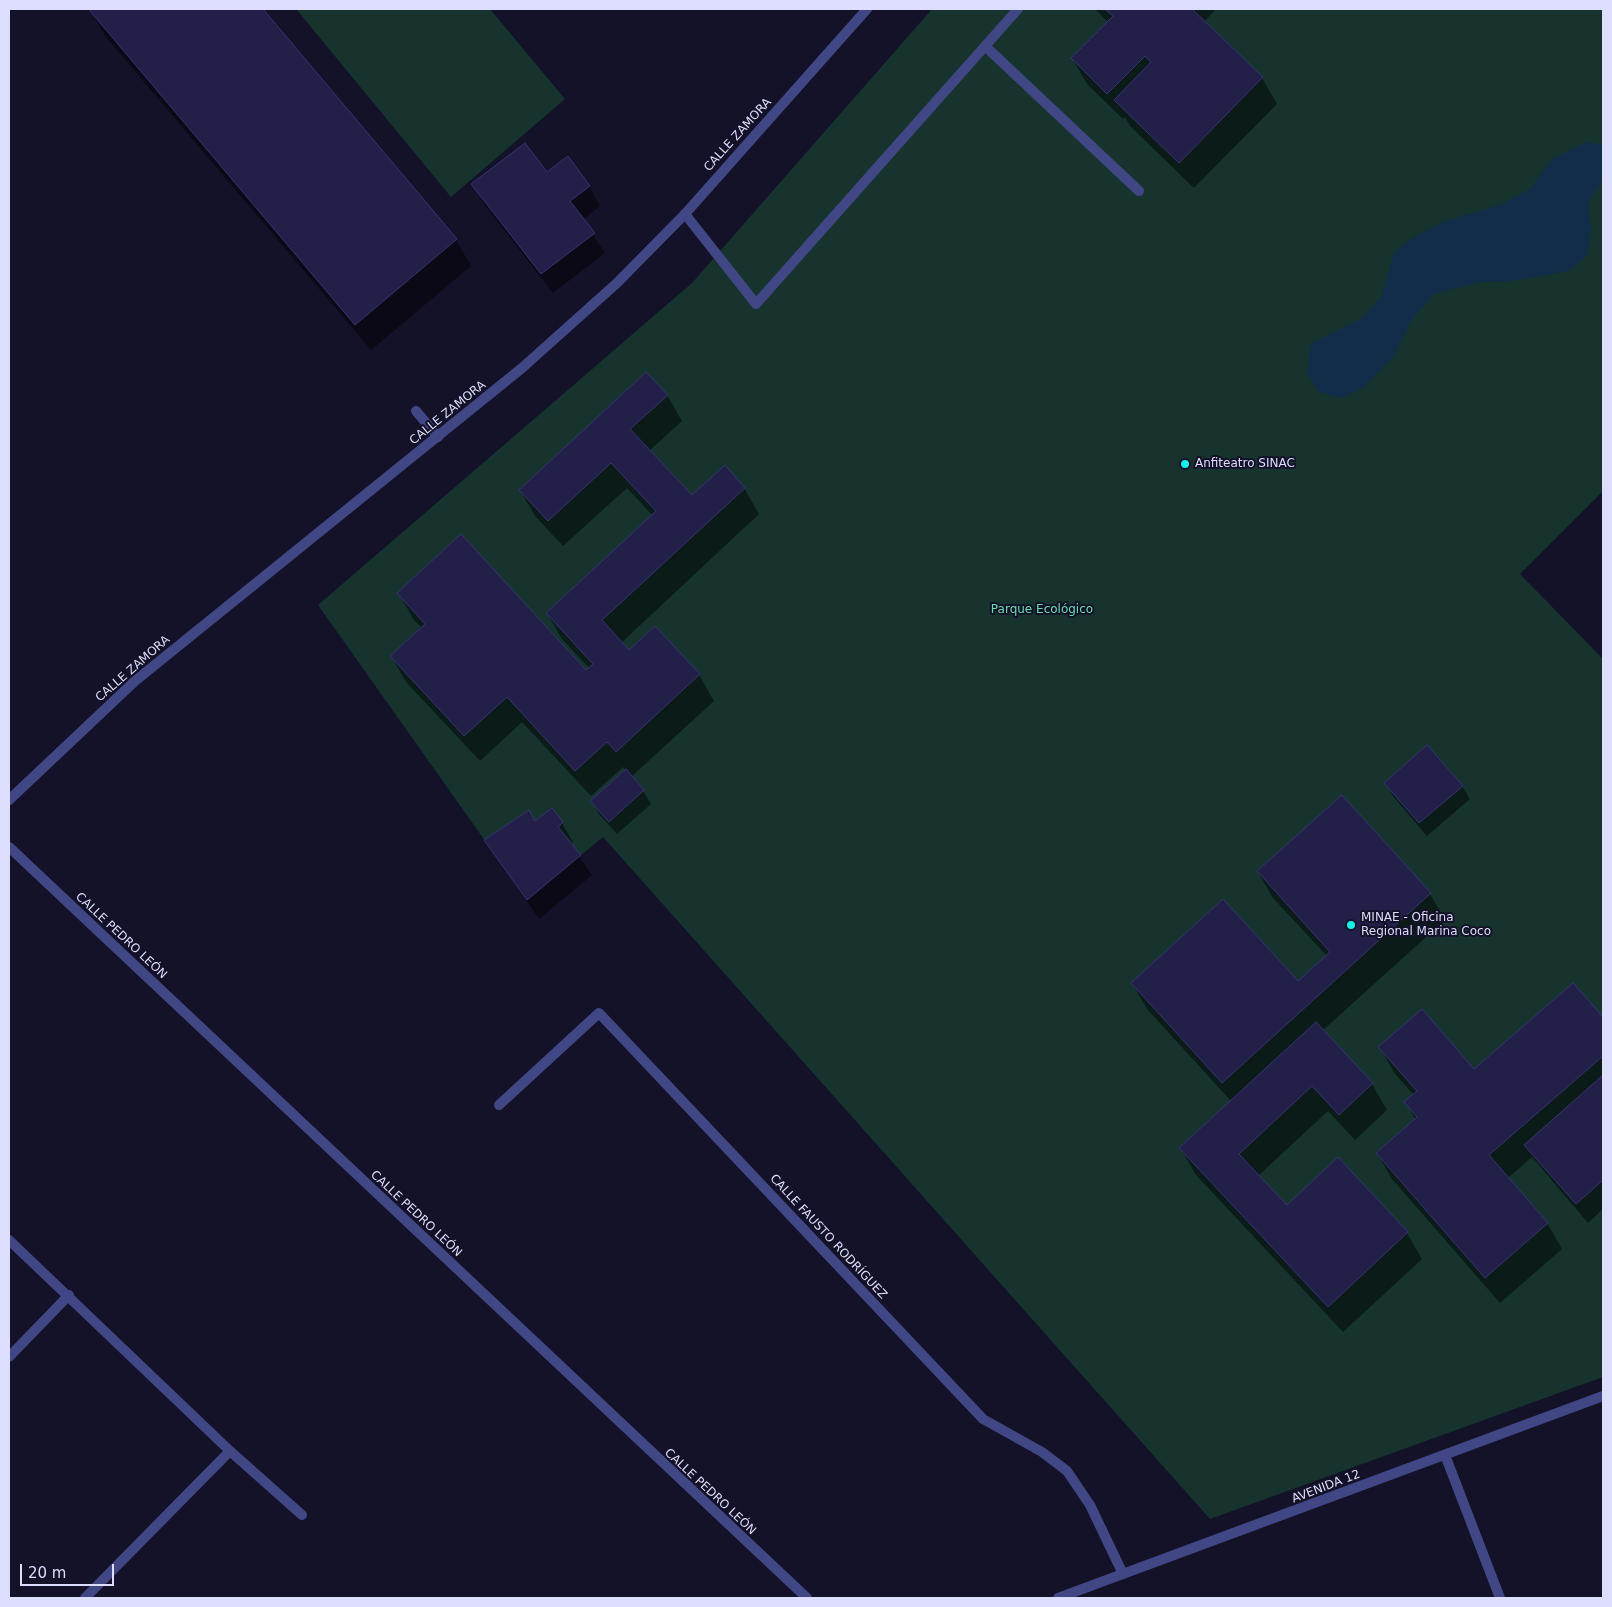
<!DOCTYPE html>
<html>
<head>
<meta charset="utf-8">
<style>
	body { margin:0 }
	#map { position:relative; width:1612px; height:1607px; overflow:hidden; background:#131229; font-family:"DejaVu Sans",sans-serif }
	canvas { display:block }
	.frame { position:absolute; inset:0; border:10px solid #ddddfd; pointer-events:none }
	.scale { position:absolute; left:20px; top:1564px; width:94px; height:22px; box-sizing:border-box; border:2px solid #ddddfd; border-top:0; padding-left:6px; font-size:15px; line-height:18px; white-space:nowrap; color:#ddddfd; -webkit-text-stroke:4px #131229; paint-order:stroke }
</style>
</head>
<body>
<div id="map">
<canvas width="1612" height="1607"></canvas>
<div class="frame"></div>
<div class="scale">20 m</div>
</div>
<script>
const ctx = document.querySelector('canvas').getContext('2d');
ctx.lineJoin = 'round';
function fillPath(path, color) { ctx.fillStyle = color; ctx.fill(path, 'evenodd'); }
const toPath = rows => new Path2D(rows.map(r => 'M' + r).join(''));
function trace(path, color, width, dash) { ctx.strokeStyle = color; ctx.lineWidth = width; ctx.lineCap = dash ? 'butt' : 'round'; ctx.setLineDash(dash || []); ctx.stroke(path); }
function label(font, color, halo, rows, align = 'center') {
  ctx.font = font + ' "DejaVu Sans",sans-serif'; ctx.lineWidth = 4; ctx.setLineDash([]); ctx.textBaseline = 'middle'; ctx.strokeStyle = halo; ctx.fillStyle = color; for (const [text, x, y, turn = 0] of rows) {
    ctx.save(); ctx.translate(x, y); ctx.rotate((+turn || 0) * Math.PI / 180); ctx.textAlign = isNaN(turn) ? turn : align; if (halo) ctx.strokeText(text, 0, 0); ctx.fillText(text, 0, 0); ctx.restore();
  }
}
fillPath(toPath([
	[296,9,490,9,565,99,451,197],
	[932,9,1603,9,1603,491,1520,574,1603,659,1603,1377,1210,1519,603,837,527,900,318,605,692,283]
]), '#16332e');
fillPath(toPath([
	[1587,142,1603,145,1603,179,1588,203,1591,229,1588,254,1569,271,1511,281,1480,282,1434,294,1412,319,1393,357,1364,387,1341,398,1319,392,1307,374,1311,344,1361,319,1382,296,1394,252,1412,238,1443,222,1500,205,1530,189,1551,160]
]), '#112d4a');
fillPath(toPath([
	[94,9,261,9,456,240,471,266,371,350,106,37,91,11],
	[1095,9,1216,9,1204,22,1262,78,1277,104,1194,188,1130,126,1125,117,1123,119,1087,84,1072,58,1108,22],
	[473,185,589,186,600,206,583,220,605,253,553,293,484,204],
	[667,395,682,421,649,451,692,497,744,488,759,514,621,643,629,652,655,628,699,675,714,701,631,777,643,791,651,804,617,834,599,814,592,801,626,771,623,767,591,796,522,722,480,761,406,682,391,656,422,628,414,620,399,594,586,671,589,668,562,639,547,613,653,516,627,488,563,546,535,516,520,490],
	[1427,747,1462,786,1470,799,1427,836,1393,796,1386,783],
	[534,823,562,823,573,842,571,845,592,875,539,919,486,841],
	[1258,872,1430,894,1445,920,1322,1031,1372,1084,1387,1110,1355,1140,1328,1111,1258,1176,1287,1207,1338,1159,1407,1233,1422,1259,1343,1332,1196,1175,1181,1149,1231,1101,1147,1009,1132,983,1298,983,1327,956,1273,898],
	[1573,985,1603,1019,1603,1209,1588,1223,1532,1157,1508,1178,1547,1223,1562,1249,1500,1303,1392,1179,1377,1153,1416,1120,1406,1102,1414,1095,1395,1074,1380,1048,1474,1071]
]), '#0007');
const building = toPath([
	[93,9,263,9,457,239,355,325,90,11,93,9],
	[1105,9,1192,9,1263,77,1179,163,1114,100,1151,62,1145,56,1107,94,1071,58,1113,16,1105,9],
	[525,143,547,172,568,156,590,186,570,201,595,233,541,274,471,184,525,143],
	[646,372,668,395,630,429,692,495,725,465,745,488,602,620,629,650,655,626,700,674,616,752,607,742,575,771,507,697,464,736,390,656,425,624,397,593,461,534,586,670,593,664,546,613,656,511,611,463,548,521,519,490,646,372],
	[1427,745,1463,786,1419,823,1384,783,1427,745],
	[626,769,644,790,609,822,590,801,626,769],
	[1342,795,1431,893,1222,1083,1131,983,1223,899,1298,981,1330,952,1257,871,1342,795],
	[552,808,563,822,558,827,581,855,527,900,484,840,529,810,535,821,552,808],
	[1573,983,1603,1017,1603,1056,1489,1155,1548,1223,1485,1278,1376,1153,1417,1117,1404,1102,1417,1091,1378,1047,1422,1009,1474,1069,1573,983],
	[1316,1022,1373,1083,1339,1115,1312,1086,1239,1154,1287,1205,1338,1157,1408,1232,1328,1307,1179,1148,1316,1022],
	[1603,1075,1603,1180,1576,1204,1524,1145,1603,1075]
]);
fillPath(building, '#222049');
trace(building, '#373373', 1);
trace(toPath([
	[985,46,1139,191],
	[685,214,756,304,1018,9],
	[416,411,438,437],
	[499,1105,599,1013,983,1419,1042,1452,1067,1471,1090,1505,1123,1574]
]), '#414785', 10);
trace(toPath([
	[9,800,135,681,522,368,617,283,685,214,867,9],
	[9,847,807,1598],
	[9,1240,230,1451,302,1515],
	[9,1357,69,1295],
	[1445,1455,1500,1598],
	[85,1598,230,1451],
	[1058,1598,1603,1396]
]), '#414785', 10);
for (const [x, y, r, color] of [
	[1185,464,5,"#15f0e8"],
	[1351,925,5,"#15f0e8"]
]) { const dot = new Path2D(); dot.arc(x, y, r, 0, 2 * Math.PI); ctx.fillStyle = color; ctx.fill(dot); trace(dot, '#131229', 2); }
label('12px', '#ddddfd', '#131229', [
	["CALLE ZAMORA",738,135,-48],
	["CALLE ZAMORA",448,413,-39],
	["CALLE ZAMORA",133,669,-41],
	["CALLE PEDRO LEÓN",121,936,43],
	["CALLE PEDRO LEÓN",416,1214,43],
	["CALLE FAUSTO RODRÍGUEZ",828,1237,47],
	["AVENIDA 12",1326,1487,-21],
	["CALLE PEDRO LEÓN",710,1492,43]
]);
label('12px', '#ddddfd', '#131229', [
	["Anfiteatro SINAC",1195,464],
	["MINAE - Oficina",1361,918],
	["Regional Marina Coco",1361,932]
], 'left');
label('12px', '#6cdaaf', '#131229', [
	["Parque Ecológico",1042,610]
]);
</script>
</body>
</html>
